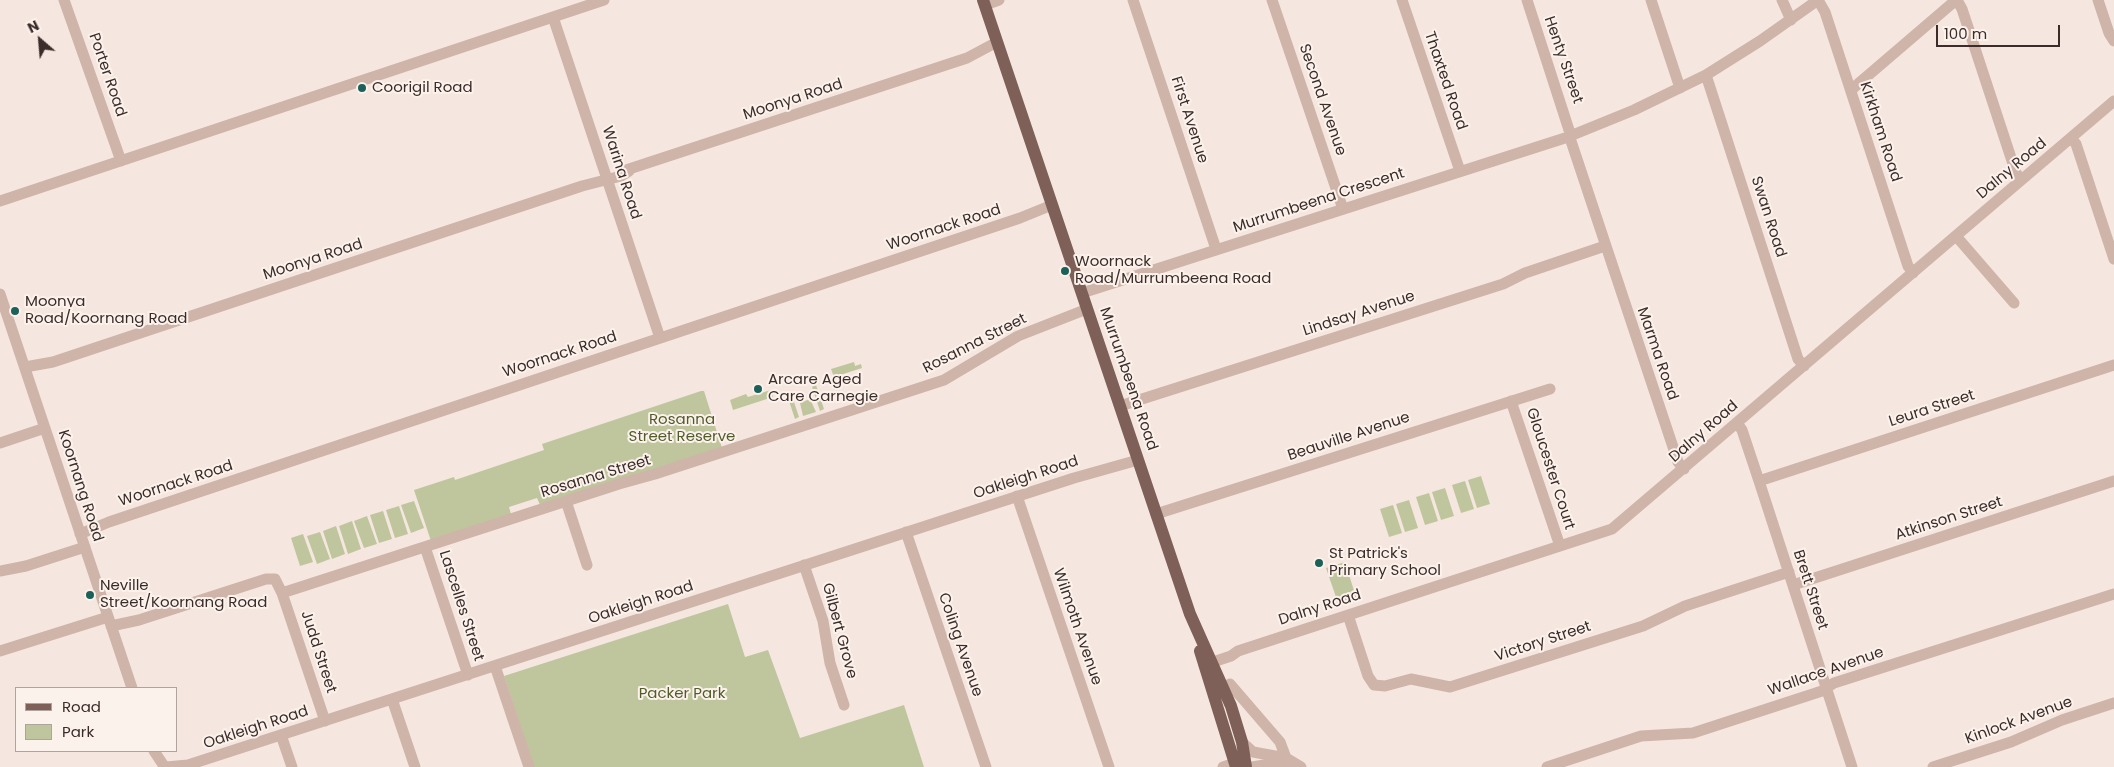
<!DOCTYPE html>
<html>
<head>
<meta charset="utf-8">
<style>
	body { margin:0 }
	#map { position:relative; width:2114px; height:767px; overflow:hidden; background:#f5e7df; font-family:Poppins,sans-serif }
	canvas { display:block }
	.legend { position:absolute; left:15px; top:687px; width:162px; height:65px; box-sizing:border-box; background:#fcf2ec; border:1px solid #afa39e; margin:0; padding:6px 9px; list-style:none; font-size:15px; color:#3b2c2a }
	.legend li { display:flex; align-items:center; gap:10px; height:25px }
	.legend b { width:25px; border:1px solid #afa39e }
	.north { position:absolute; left:15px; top:15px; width:50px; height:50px; -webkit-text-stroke:4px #fcf2ec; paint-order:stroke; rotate:333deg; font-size:14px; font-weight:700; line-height:20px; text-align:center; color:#3b2c2a }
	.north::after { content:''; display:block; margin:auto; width:18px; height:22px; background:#3b2c2a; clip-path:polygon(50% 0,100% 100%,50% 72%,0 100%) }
	.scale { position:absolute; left:1936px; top:25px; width:124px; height:22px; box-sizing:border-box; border:2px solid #3b2c2a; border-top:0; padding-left:6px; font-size:15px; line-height:18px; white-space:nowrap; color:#3b2c2a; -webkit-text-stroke:4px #fcf2ec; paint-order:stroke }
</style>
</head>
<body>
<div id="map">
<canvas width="2114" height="767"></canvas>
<ul class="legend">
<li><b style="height:6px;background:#7e6059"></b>Road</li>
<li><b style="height:14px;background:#bfc69d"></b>Park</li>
</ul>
<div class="north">N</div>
<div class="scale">100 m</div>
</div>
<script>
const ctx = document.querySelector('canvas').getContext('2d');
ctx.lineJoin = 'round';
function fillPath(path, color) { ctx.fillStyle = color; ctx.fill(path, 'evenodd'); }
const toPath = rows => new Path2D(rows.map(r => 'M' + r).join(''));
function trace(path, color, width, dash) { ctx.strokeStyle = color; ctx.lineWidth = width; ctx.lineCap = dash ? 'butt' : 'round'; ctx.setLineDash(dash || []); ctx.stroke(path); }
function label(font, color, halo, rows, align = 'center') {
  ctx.font = font + ' Poppins,sans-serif'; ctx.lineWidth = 4; ctx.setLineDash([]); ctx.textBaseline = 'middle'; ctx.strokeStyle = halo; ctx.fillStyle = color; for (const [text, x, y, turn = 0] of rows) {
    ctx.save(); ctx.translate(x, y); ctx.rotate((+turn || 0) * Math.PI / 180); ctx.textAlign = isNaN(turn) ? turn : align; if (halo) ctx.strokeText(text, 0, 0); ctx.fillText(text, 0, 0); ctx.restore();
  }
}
fillPath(toPath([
	[854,362,855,366,861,364,862,368,834,377,831,369],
	[816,385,824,409,820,411,812,387],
	[771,390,773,397,733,410,730,400,746,394,748,397],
	[701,391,704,391,722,448,540,505,537,498,509,507,511,514,431,541,414,490,454,477,455,480,544,450,542,444],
	[791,393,799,417,795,419,787,395],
	[810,399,816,412,803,416,800,403],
	[1481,476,1490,504,1477,508,1468,480],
	[1465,481,1474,509,1461,513,1452,485],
	[1445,488,1454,516,1441,520,1432,492],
	[1429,493,1438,521,1425,525,1416,497],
	[1409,500,1418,528,1405,532,1396,504],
	[414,501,424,528,411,533,401,505],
	[1393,505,1402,533,1389,537,1380,509],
	[399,506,408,534,395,538,386,510],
	[383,511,392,539,379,543,370,515],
	[367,516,377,544,364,548,354,521],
	[352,521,361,549,348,554,339,526],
	[336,526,345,554,332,559,323,531],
	[320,532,330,559,317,564,307,536],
	[303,534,313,562,300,566,291,538],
	[1345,562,1356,597,1338,603,1326,568],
	[728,604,745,657,768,650,800,738,904,705,924,767,534,767,504,676]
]), '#bfc69d');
trace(toPath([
	[64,0,121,161],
	[1133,0,1216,249],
	[1272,0,1343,209],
	[1402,0,1460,171],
	[1527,0,1569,130],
	[1651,0,1680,88],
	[1782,0,1791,20],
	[1818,0,1825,12,1908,266,1913,273],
	[1957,0,1962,9,2016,173,2021,180],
	[2098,0,2109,33,2114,41],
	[985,5,999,0],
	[553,17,660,338],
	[1706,75,1798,359,1804,366],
	[1851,90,1956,0],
	[1575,134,1634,110,1706,75,1760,41,1818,0],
	[2071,138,2076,144,2114,259],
	[1571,141,1678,462,1684,469],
	[623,171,967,58,997,42],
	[0,201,604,0],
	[1956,236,2014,303],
	[1082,293,1565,138],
	[0,294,132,688],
	[25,367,53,362,582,186,621,176,629,171],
	[1511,401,1560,546],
	[1120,406,1503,284,1525,273,1605,246],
	[1737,423,1742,430,1759,481,1852,767],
	[0,443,45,428],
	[1759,481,2114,365],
	[1017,496,1109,767],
	[566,501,587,565],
	[1156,514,1550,389],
	[906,532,986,767],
	[80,534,109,522,1020,218,1052,205],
	[425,547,468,675],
	[804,565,823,621,830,663,844,705],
	[0,571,26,566,85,547],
	[1793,585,2114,481],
	[282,593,325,721],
	[1348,615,1368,676,1374,685,1385,686,1411,679,1450,687,1643,626,1685,606,1789,572],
	[111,626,139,620,266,579,275,579,282,593,619,484,655,474,944,380,1018,336,1087,309],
	[0,651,108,617],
	[1204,665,1231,656,1238,651,1612,529,2114,101],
	[495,666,529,767],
	[1230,684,1280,742,1286,758],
	[392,699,415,767],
	[281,735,292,767],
	[1242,742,1253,752,1286,758,1301,767],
	[154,751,164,766],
	[166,767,188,765,1074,478,1138,460],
	[1223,767,1235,763],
	[1252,767,1270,764,1288,767],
	[1547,767,1641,736,1693,733,1822,691,1834,683,2114,594],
	[1933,767,2011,742,2062,720,2114,703]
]), '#cfb4a9', 11);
trace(toPath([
	[983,0,1190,614,1231,706,1242,742,1246,767],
	[1200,651,1236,767]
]), '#7e6059', 12);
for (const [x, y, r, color] of [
	[362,88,5,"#1b615a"],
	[1065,271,5,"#1b615a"],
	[15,311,5,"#1b615a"],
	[758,389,5,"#1b615a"],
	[1319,563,5,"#1b615a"],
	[90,595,5,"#1b615a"]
]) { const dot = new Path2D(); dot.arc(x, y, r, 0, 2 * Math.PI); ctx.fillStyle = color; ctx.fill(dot); trace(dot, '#fcf2ec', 2); }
label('15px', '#3b2c2a', '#fcf2ec', [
	["Henty Street",1563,60,71],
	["Porter Road",107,75,71],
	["Thaxted Road",1445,81,71],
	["Moonya Road",793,100,-18],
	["Second Avenue",1322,100,71],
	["First Avenue",1189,120,72],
	["Kirkham Road",1880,132,72],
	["Dalny Road",2012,169,-40],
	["Warina Road",621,173,72],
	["Murrumbeena Crescent",1319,201,-18],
	["Swan Road",1768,217,72],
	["Woornack Road",944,228,-18],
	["Moonya Road",313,260,-18],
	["Lindsay Avenue",1359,314,-18],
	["Rosanna Street",975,344,-27],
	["Marma Road",1657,354,71],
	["Woornack Road",560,355,-18],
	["Murrumbeena Road",1128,379,71],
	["Leura Street",1932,409,-18],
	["Dalny Road",1704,432,-41],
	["Beauville Avenue",1349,437,-18],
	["Gloucester Court",1550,469,72],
	["Rosanna Street",596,477,-17],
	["Oakleigh Road",1026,478,-18],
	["Woornack Road",176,484,-18],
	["Koornang Road",80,486,72],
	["Atkinson Street",1949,519,-18],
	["Brett Street",1810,590,72],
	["Oakleigh Road",641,603,-18],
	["Lascelles Street",461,606,72],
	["Dalny Road",1320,608,-18],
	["Wilmoth Avenue",1077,627,71],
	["Gilbert Grove",839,631,75],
	["Victory Street",1543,642,-18],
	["Coling Avenue",960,645,71],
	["Judd Street",318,652,72],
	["Wallace Avenue",1826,672,-19],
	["Kinlock Avenue",2019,721,-20],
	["Oakleigh Road",256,728,-18]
]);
label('15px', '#3b2c2a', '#fcf2ec', [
	["Coorigil Road",372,88],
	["Woornack",1075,262],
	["Road/Murrumbeena Road",1075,279],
	["Moonya",25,302],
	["Road/Koornang Road",25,319],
	["Arcare Aged",768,380],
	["Care Carnegie",768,397],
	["St Patrick's",1329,554],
	["Primary School",1329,571],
	["Neville",100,586],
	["Street/Koornang Road",100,603]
], 'left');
label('15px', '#525c2b', '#fcf2ec', [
	["Rosanna",682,420],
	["Street Reserve",682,437],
	["Packer Park",682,694]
]);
</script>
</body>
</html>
